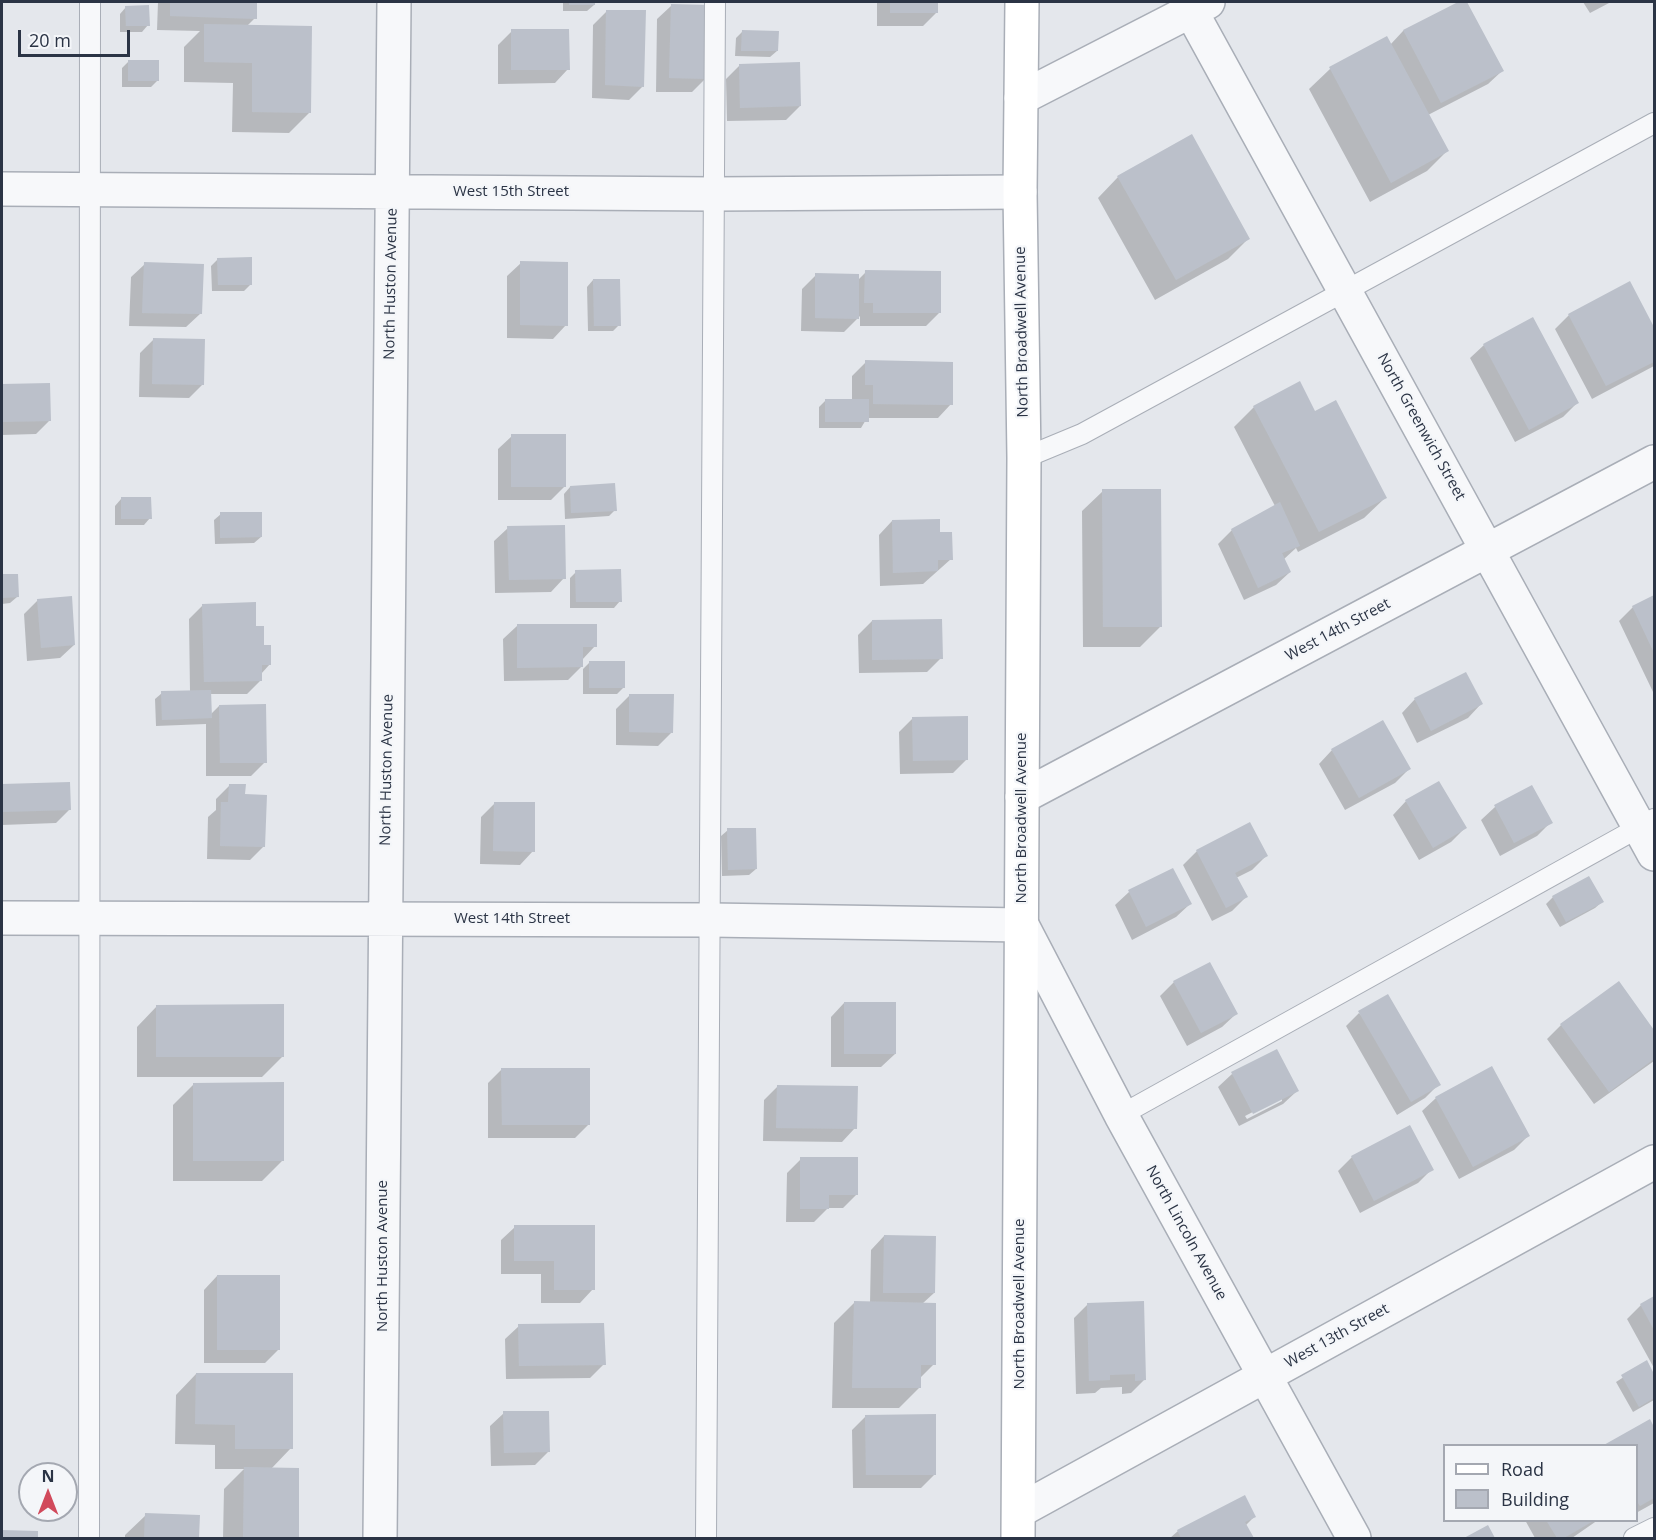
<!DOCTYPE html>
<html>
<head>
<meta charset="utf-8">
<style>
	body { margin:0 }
	#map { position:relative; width:1656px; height:1540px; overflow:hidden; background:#e4e7ec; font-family:"Open Sans",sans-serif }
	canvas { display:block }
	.frame { position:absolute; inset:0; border:3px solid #2b3445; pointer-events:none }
	.legend { position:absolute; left:1443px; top:1444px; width:195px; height:78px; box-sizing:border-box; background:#f4f6f9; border:2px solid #a4a8b1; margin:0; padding:8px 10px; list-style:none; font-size:18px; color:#2b3445 }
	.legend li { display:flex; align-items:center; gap:12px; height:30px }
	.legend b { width:30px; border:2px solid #a4a8b1 }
	.north { position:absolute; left:18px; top:1462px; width:60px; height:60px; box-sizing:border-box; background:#f4f6f9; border:2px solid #a4a8b1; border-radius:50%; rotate:0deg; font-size:16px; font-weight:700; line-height:24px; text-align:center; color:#2b3445 }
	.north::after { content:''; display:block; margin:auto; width:21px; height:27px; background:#d1495b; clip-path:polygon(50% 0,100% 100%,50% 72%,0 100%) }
	.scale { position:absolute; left:18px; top:30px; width:112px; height:27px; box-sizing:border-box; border:3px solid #2b3445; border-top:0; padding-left:8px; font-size:18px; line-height:21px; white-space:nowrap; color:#2b3445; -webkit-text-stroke:4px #f4f6f9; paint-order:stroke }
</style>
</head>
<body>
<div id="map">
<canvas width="1656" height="1540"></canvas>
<div class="frame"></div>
<ul class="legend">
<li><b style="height:8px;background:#fff"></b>Road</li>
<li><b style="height:16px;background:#bbc0ca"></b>Building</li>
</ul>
<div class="north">N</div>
<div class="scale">20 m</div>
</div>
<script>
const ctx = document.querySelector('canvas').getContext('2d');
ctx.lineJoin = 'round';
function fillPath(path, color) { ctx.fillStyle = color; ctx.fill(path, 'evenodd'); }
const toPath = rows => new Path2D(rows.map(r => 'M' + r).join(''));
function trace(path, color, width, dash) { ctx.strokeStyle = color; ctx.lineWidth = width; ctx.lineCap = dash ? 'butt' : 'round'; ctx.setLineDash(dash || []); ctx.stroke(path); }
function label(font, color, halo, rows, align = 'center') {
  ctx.font = font + ' "Open Sans",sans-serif'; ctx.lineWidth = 4.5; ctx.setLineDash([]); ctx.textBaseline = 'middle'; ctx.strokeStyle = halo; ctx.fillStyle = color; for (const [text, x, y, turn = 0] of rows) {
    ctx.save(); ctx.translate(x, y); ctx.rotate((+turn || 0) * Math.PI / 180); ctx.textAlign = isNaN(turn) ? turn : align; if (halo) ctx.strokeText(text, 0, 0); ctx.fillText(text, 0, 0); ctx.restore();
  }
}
fillPath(toPath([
	[158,2,256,2,255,18,247,26,310,112,289,133,232,132,233,83,184,82,184,47,200,31,157,30],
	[563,2,594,2,594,5,587,11,563,11],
	[877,2,936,2,936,13,923,26,877,26],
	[1461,2,1465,2,1502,71,1488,84,1428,115,1447,151,1427,171,1370,202,1309,89,1330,69,1386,38,1390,45,1403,31],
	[1583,2,1611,2,1590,13],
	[671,6,706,78,692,92,656,92,657,19],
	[126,7,148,25,142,32,120,32,120,14],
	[607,11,643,86,629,100,592,98,593,25],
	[512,31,568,69,555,83,498,84,498,45],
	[742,32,777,51,770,57,735,56,736,38],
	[129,61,158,80,151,87,122,87,122,68],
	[740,65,800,106,786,120,727,121,726,79],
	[1118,177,1249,238,1228,259,1155,300,1098,198],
	[218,259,251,284,244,291,212,291,211,266],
	[521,263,566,325,553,339,507,338,507,276],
	[145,264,200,314,186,327,129,326,131,277],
	[866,272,939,313,926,326,860,326,860,316,844,332,801,331,802,289,816,275,858,280],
	[593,280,619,325,613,331,588,331,587,287],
	[1630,283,1654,330,1654,366,1592,399,1555,329,1569,315],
	[154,339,203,384,189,398,139,397,140,353],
	[1484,345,1577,403,1563,417,1515,442,1470,358],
	[866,362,951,404,938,418,867,418,861,428,819,428,819,407,826,400,852,400,852,376],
	[49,384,49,421,36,434,2,435,2,385],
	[1254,407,1315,413,1385,498,1364,518,1298,552,1296,548,1283,560,1290,572,1276,585,1244,600,1218,544,1232,530,1275,506,1234,427],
	[512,436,565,486,551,500,498,500,498,449],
	[570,487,615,510,609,516,565,519,564,494],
	[1103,491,1160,627,1140,647,1083,647,1082,511],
	[121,499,150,518,144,525,115,525,115,506],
	[221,514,261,537,254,543,215,544,214,520],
	[892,521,938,534,951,559,923,584,880,586,879,535],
	[508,528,564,578,551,592,495,593,494,541],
	[576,572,620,601,614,608,570,608,570,578],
	[2,576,17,576,17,597,10,603,2,604],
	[1654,597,1654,694,1619,621,1633,607],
	[38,600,74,645,60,658,27,661,24,614],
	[203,605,255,627,270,664,261,674,261,680,247,694,210,694,210,715,219,706,265,762,251,776,206,776,206,724,156,726,155,699,162,693,190,692,189,619],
	[872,621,941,658,927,672,859,673,858,635],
	[517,626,595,646,582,660,582,666,568,680,504,681,503,639],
	[589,663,624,687,617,694,583,694,583,669],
	[630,695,672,732,658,746,616,745,616,709],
	[1415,699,1481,704,1468,718,1417,743,1402,713],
	[913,718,967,759,953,773,900,774,899,732],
	[1332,750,1409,769,1395,783,1345,810,1319,764],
	[69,784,69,810,56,823,2,825,2,786],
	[230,785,244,796,264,846,250,860,207,859,208,817,216,810,216,799],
	[1532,787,1551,822,1537,836,1500,856,1481,820,1495,807],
	[1406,801,1465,828,1451,842,1419,860,1393,815],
	[495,803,533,851,520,865,480,864,481,817],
	[728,830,756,869,749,875,722,876,721,836],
	[1197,851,1266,856,1252,870,1236,878,1246,897,1232,911,1212,921,1183,865],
	[1173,870,1190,904,1176,917,1132,940,1115,905,1129,892],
	[1553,897,1602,902,1595,908,1560,927,1546,904],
	[1174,982,1236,1014,1222,1027,1187,1046,1160,996],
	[1619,983,1654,1032,1654,1061,1594,1104,1547,1039,1561,1025],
	[844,1003,895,1054,881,1067,831,1067,831,1017],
	[157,1006,283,1056,262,1077,137,1077,137,1027],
	[1359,1013,1439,1084,1425,1098,1397,1115,1346,1026],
	[502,1069,589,1124,575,1138,488,1138,488,1083],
	[1232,1074,1297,1091,1283,1104,1239,1126,1218,1087],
	[1282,1097,1282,1101,1247,1119,1245,1116],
	[194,1084,283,1160,262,1181,173,1181,173,1105],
	[778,1086,855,1128,842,1142,763,1141,764,1100],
	[1436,1098,1528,1136,1514,1150,1459,1179,1422,1111],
	[1409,1127,1432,1169,1418,1183,1360,1213,1338,1171,1352,1157],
	[801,1159,857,1194,843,1208,828,1208,814,1222,786,1222,787,1173],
	[515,1227,593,1289,580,1303,541,1303,541,1274,501,1274,501,1240],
	[884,1236,934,1293,922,1304,934,1364,919,1379,919,1388,899,1408,832,1408,834,1323,854,1303,870,1303,871,1250],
	[217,1276,278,1350,265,1363,204,1363,204,1290],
	[1654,1297,1654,1368,1627,1319,1641,1305],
	[1088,1304,1144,1380,1131,1393,1122,1394,1122,1387,1101,1388,1095,1393,1076,1394,1074,1318],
	[519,1326,604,1364,590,1378,506,1379,505,1339],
	[1647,1362,1654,1377,1654,1400,1633,1412,1616,1382],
	[196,1374,291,1448,271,1469,298,1469,297,1538,223,1538,224,1489,244,1469,215,1469,215,1445,175,1444,176,1395],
	[504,1413,548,1452,535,1465,491,1466,490,1426],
	[866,1416,935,1474,921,1488,853,1488,852,1430],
	[1650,1421,1654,1430,1654,1503,1636,1513,1636,1446],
	[146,1515,199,1516,198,1538,125,1538,125,1535],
	[1254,1517,1245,1526,1252,1538,1170,1538,1178,1531],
	[1525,1520,1598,1520,1572,1538,1535,1538],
	[2,1532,37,1532,37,1538,2,1538]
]), '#0003');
fillPath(toPath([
	[170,2,257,2,257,19,170,16],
	[569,2,595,2,595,5,569,5],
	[890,2,938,2,938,13,890,13],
	[1458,2,1467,2,1504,71,1441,103,1403,30],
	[671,4,709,5,707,79,669,78],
	[149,5,150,26,126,26,125,6],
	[606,10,646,10,644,87,605,85],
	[204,24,312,26,311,113,252,112,252,63,204,62],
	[511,29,569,29,570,70,511,70],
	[742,30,779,31,778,51,741,51],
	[1387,36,1449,151,1391,183,1329,67],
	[128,60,159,60,159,81,128,81],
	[800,62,801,106,740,108,739,64],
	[1192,134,1250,239,1176,280,1117,176],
	[252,257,252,285,218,285,217,258],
	[520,261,568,262,568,326,520,325],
	[144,262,204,264,202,314,142,313],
	[865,270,941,271,941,313,873,313,873,303,864,303],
	[815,273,859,274,859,319,815,318],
	[593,279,620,279,621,326,594,326],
	[1630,281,1654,327,1654,362,1606,386,1568,314],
	[1533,317,1579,403,1529,430,1483,344],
	[153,338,205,339,204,385,152,384],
	[865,360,953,362,953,405,873,404,873,385,865,385],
	[1300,381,1315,411,1336,400,1387,498,1319,532,1253,406],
	[50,383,51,421,2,422,2,384],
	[825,399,869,399,869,422,825,422],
	[511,434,566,434,566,487,511,487],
	[615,483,617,511,571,513,570,486],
	[1102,489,1161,489,1162,627,1103,627],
	[121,497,151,497,152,519,121,519],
	[1280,502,1300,546,1282,553,1291,572,1258,588,1231,529],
	[220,512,262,512,262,537,220,538],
	[940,519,940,532,952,532,953,560,938,560,938,571,893,573,892,520],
	[565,525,566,579,509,580,507,526],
	[621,569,622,602,576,602,575,570],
	[2,574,18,574,19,597,2,598],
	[1654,595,1654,653,1632,606],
	[72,596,75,645,41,648,37,599],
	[256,602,256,626,264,626,264,645,271,645,271,665,262,665,262,681,204,682,202,604],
	[942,619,943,659,872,660,872,620],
	[517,624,597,624,597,647,583,647,583,667,517,668],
	[589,661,625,661,625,688,589,688],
	[1466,672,1483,704,1431,731,1414,698],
	[211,690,212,718,162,720,161,691],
	[629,694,674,694,673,733,629,732],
	[266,704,267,763,220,763,219,705],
	[968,716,968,760,913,761,912,717],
	[1383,720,1411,769,1359,798,1331,749],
	[1439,781,1467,828,1433,848,1405,800],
	[70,782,71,810,2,812,2,784],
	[229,784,246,784,245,794,267,795,265,847,220,846,221,802,228,802],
	[1532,785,1553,823,1514,843,1494,805],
	[494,802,535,802,535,852,493,851],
	[1250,822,1268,856,1235,873,1248,897,1226,908,1196,850],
	[727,828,756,828,757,869,728,870],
	[1173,868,1192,904,1146,927,1128,890],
	[1589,876,1604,902,1566,922,1552,896],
	[1210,962,1238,1014,1201,1033,1173,981],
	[1619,981,1654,1030,1654,1059,1609,1092,1560,1024],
	[1388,994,1441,1085,1411,1102,1358,1011],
	[844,1002,896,1002,896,1054,844,1054],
	[284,1004,284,1057,156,1057,156,1005],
	[1277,1049,1299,1091,1253,1114,1231,1072],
	[1492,1066,1530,1136,1473,1167,1435,1097],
	[501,1068,590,1068,590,1125,502,1125],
	[284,1082,284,1161,193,1161,193,1083],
	[777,1085,858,1086,857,1129,776,1128],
	[1410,1125,1434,1170,1374,1201,1351,1156],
	[800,1157,858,1157,858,1195,829,1195,829,1209,800,1209],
	[514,1225,595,1225,595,1290,554,1290,554,1261,514,1261],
	[884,1235,936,1236,935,1293,883,1293],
	[217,1275,280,1275,280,1350,217,1350],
	[1654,1296,1654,1330,1640,1304],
	[854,1301,936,1303,936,1365,921,1365,921,1388,852,1388],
	[1144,1301,1146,1380,1135,1381,1135,1374,1110,1375,1110,1380,1089,1381,1087,1303],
	[604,1323,606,1365,519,1366,518,1324],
	[1647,1360,1654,1374,1654,1398,1639,1407,1621,1375],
	[196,1373,293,1373,293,1449,235,1449,235,1425,195,1424],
	[503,1411,549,1411,550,1452,504,1453],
	[936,1414,936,1475,866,1475,865,1415],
	[1650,1419,1654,1427,1654,1498,1640,1506,1636,1500,1636,1446,1602,1446],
	[244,1467,299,1468,299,1538,243,1538],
	[1245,1495,1256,1517,1245,1522,1254,1538,1181,1538,1177,1530],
	[145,1513,200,1515,199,1538,144,1538],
	[1546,1520,1595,1520,1564,1538,1557,1538],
	[1488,1525,1495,1538,1464,1538],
	[2,1530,38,1531,38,1538,2,1538]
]), '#bbc0ca');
const lane = toPath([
	[1024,458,1082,434,1654,123],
	[1121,1115,1654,819],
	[89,1538,90,2],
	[706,1538,715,2],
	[1634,1538,1654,1528]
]);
const street = toPath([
	[1186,2,1654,854],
	[1021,98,1208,2],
	[2,189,714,194,1020,192],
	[1022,797,1654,462],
	[2,918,711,920,1022,925,1121,1115,1354,1538],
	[1019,1511,1654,1162],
	[380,1538,394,2]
]);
const secondary = toPath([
	[1018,1538,1024,458,1020,192,1022,2]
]);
trace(lane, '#a9aeb7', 22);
trace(street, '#a9aeb7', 36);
trace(secondary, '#a9aeb7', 36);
trace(lane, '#f7f8fa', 20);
trace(street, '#f7f8fa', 33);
trace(secondary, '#fff', 33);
label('15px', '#2b3445', '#f4f6f9', [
	["West 15th Street",511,192],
	["North Huston Avenue",391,284,-89],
	["North Broadwell Avenue",1022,332,-91],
	["North Greenwich Street",1421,427,61],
	["West 14th Street",1338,630,-28],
	["North Huston Avenue",387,770,-89],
	["North Broadwell Avenue",1022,818,-90],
	["West 14th Street",512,919],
	["North Lincoln Avenue",1186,1233,61],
	["North Huston Avenue",383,1256,-90],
	["North Broadwell Avenue",1020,1304,-90],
	["West 13th Street",1337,1336,-29]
]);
</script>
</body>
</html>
